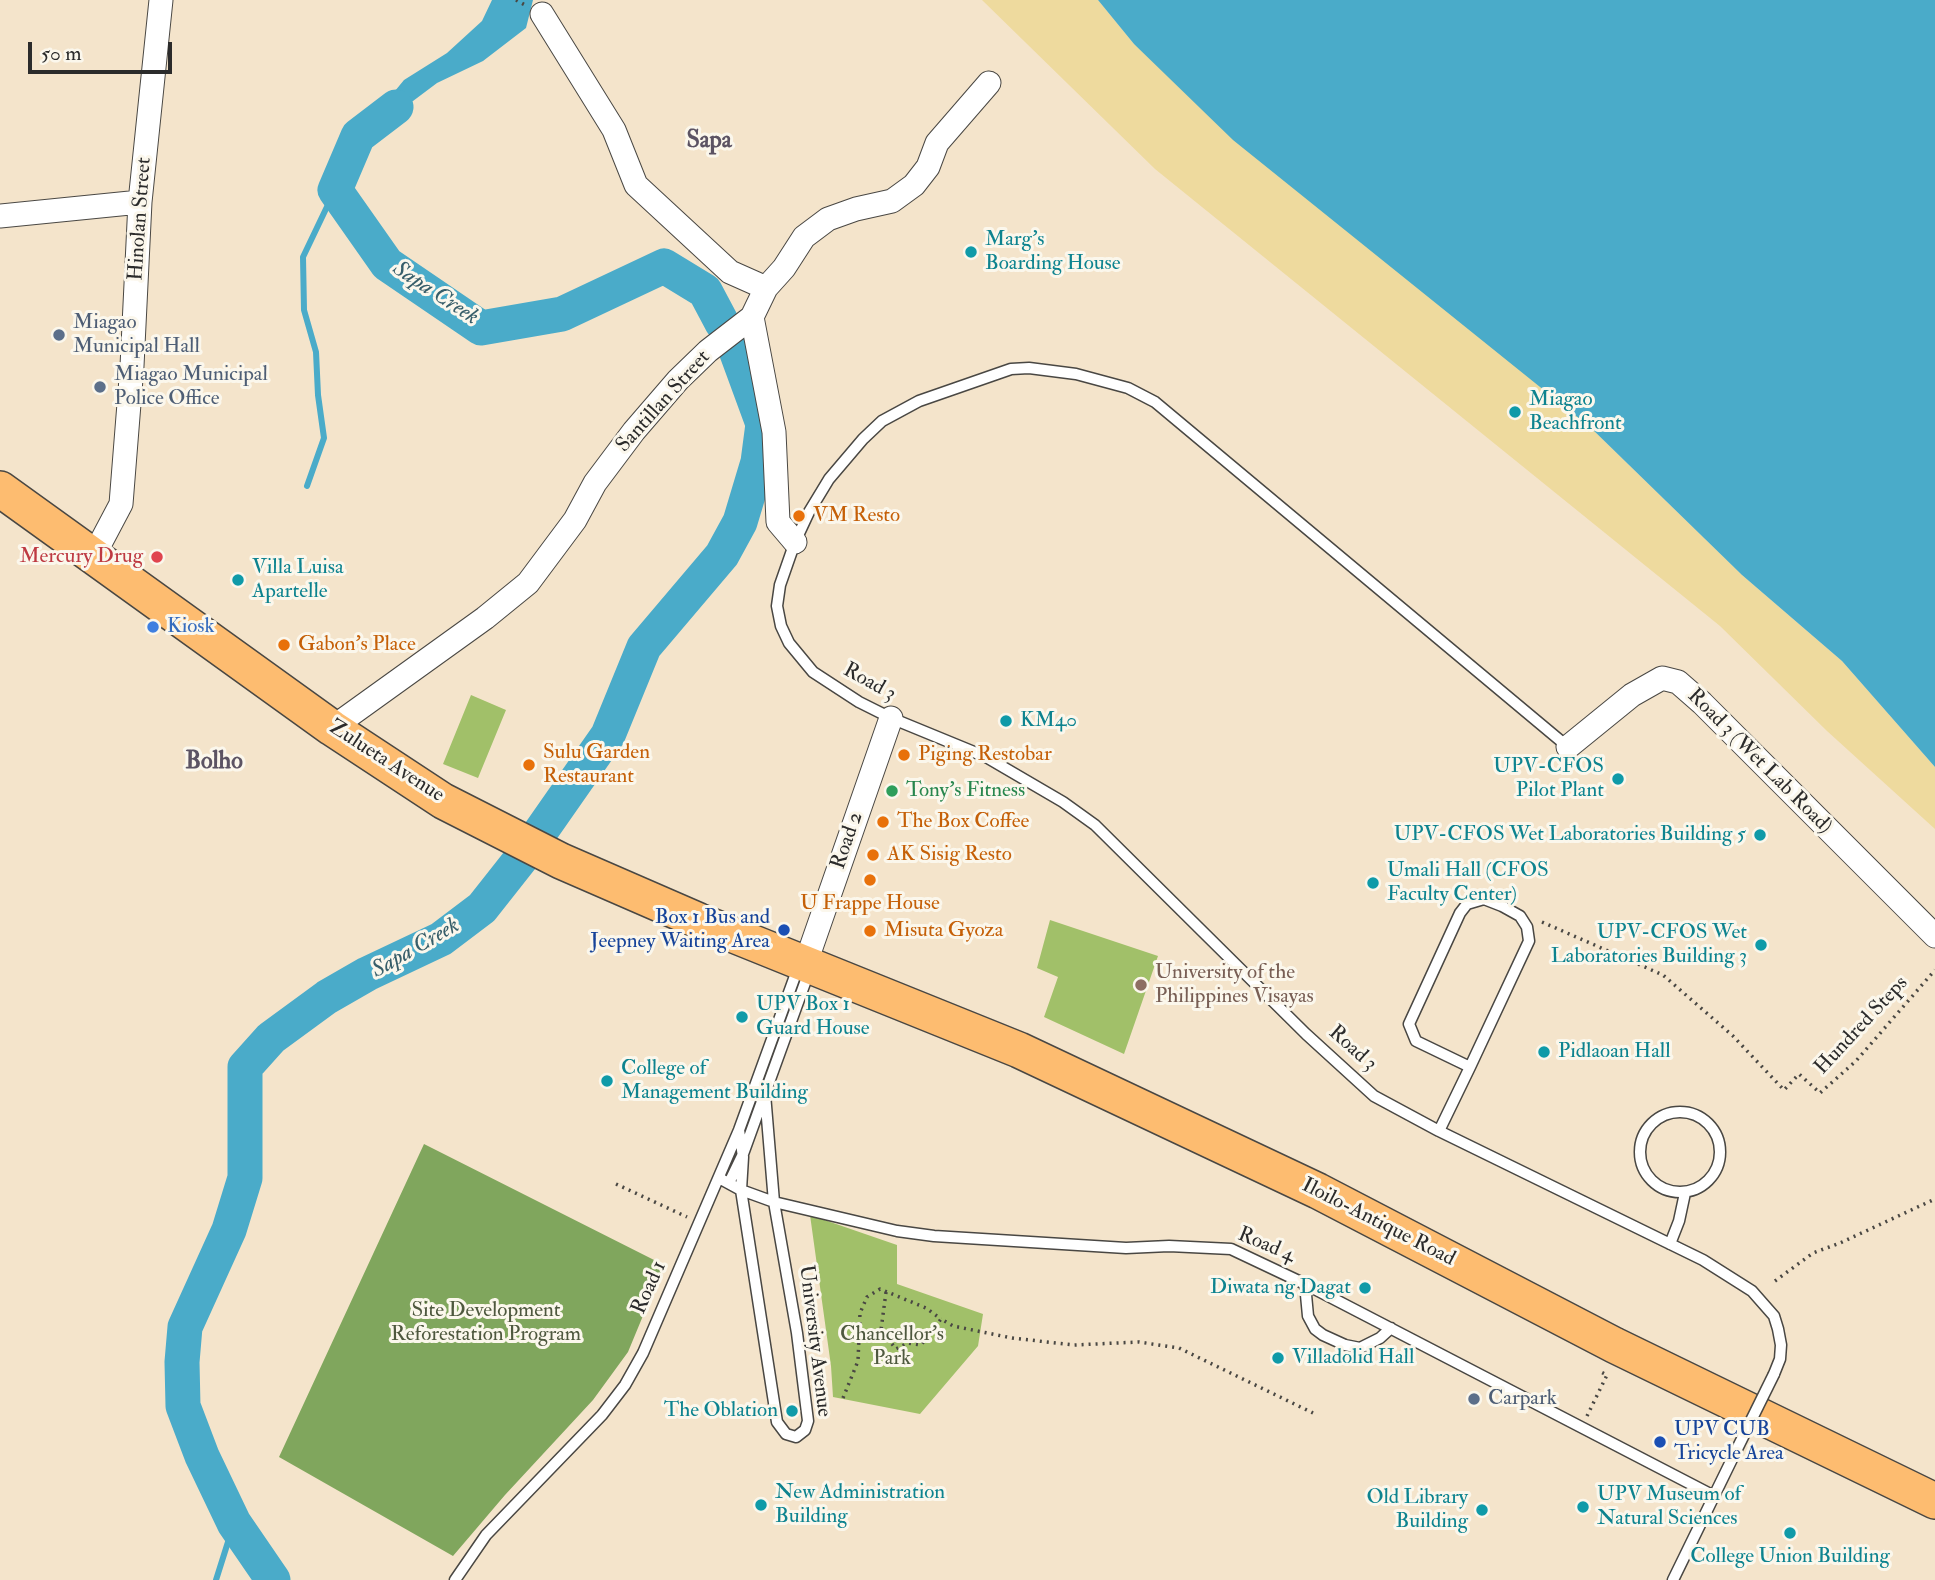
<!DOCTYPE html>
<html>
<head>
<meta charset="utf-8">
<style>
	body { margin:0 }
	#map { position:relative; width:1935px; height:1580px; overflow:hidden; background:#f4e4cb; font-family:"IM FELL Double Pica",serif }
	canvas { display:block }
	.scale { position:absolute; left:28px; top:42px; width:144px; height:32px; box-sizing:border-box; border:4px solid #2b2b2b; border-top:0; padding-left:9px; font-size:21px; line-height:24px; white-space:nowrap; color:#2b2b2b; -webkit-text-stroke:5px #fbf7ec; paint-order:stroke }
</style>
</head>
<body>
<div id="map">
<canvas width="1935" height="1580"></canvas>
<div class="scale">50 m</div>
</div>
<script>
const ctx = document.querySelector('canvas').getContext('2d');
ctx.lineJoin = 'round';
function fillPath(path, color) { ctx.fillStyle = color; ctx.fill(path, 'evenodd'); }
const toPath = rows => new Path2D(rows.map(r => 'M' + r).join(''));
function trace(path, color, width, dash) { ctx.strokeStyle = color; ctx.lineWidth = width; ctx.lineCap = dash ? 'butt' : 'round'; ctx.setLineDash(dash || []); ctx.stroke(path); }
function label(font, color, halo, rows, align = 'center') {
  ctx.font = font + ' "IM FELL Double Pica",serif'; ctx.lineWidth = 6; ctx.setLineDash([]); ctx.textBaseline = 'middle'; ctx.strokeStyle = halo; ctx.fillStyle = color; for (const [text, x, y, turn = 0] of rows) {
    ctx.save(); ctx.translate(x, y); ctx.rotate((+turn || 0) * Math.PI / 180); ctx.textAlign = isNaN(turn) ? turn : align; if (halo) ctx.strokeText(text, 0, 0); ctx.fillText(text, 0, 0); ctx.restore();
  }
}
fillPath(toPath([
	[471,695,506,710,478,778,443,764],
	[1050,920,1158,956,1124,1054,1044,1017,1058,977,1037,968],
	[810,1215,897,1245,897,1284,983,1314,978,1346,920,1414,833,1397,831,1366]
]), '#a1c069');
fillPath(toPath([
	[424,1144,664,1265,628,1352,593,1400,505,1495,453,1556,279,1457]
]), '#80a65d');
fillPath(toPath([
	[982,0,1098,0,1134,44,1591,428,1742,575,1842,661,1935,767,1935,829,1827,731,1720,626,1155,169]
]), '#eeda9e');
fillPath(toPath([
	[492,0,533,0,526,28,483,61,437,83,385,122,358,136,404,80,447,53,482,21],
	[1098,0,1935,0,1935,767,1842,661,1742,575,1591,428,1233,140,1134,44]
]), '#4aabc9');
trace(toPath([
	[307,486,324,438,318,395,316,352,304,310,303,257,335,190],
	[216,1580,234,1523]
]), '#4aabc9', 6);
trace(toPath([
	[396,107,358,136,335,190,387,264,481,328,562,314,664,266,705,291,722,323],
	[273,1580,234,1523,202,1456,183,1406,182,1362,185,1327,229,1230,245,1178,245,1067,271,1038,327,997,367,974,441,939,482,908,527,851,608,735,644,647,722,555,740,522,758,462,763,424,734,345]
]), '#4aabc9', 35);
const service = toPath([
	[1568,747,1155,402,1128,388,1076,374,1029,368,1011,369,919,401,882,421,863,439,829,479,809,512,795,542,780,585,777,606,781,626,789,643,813,672,859,702,891,718,986,757,1063,802,1095,825,1306,1034,1374,1096,1439,1131,1703,1260,1752,1291,1774,1316,1778,1329,1781,1345,1780,1359,1774,1374],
	'1640 1152a40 40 0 1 1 80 0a40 40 0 1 1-80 0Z',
	[739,1130,743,1157,741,1190,777,1422,786,1434,796,1437,805,1430,808,1421,797,1333,774,1202,765,1094],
	[1439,1131,1470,1067,1529,941,1527,927,1520,916,1502,906,1484,899,1467,904,1460,913,1409,1024,1416,1041,1470,1067],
	[719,1178,741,1190,774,1202,897,1231,934,1236,1126,1248,1169,1246,1231,1249,1305,1284,1714,1496],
	[729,1183,743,1154,810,969],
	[1670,1244,1679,1221,1685,1193],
	[1305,1284,1308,1316,1315,1329,1323,1335,1345,1345,1360,1348,1380,1338,1391,1328],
	[455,1580,486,1535,602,1415,625,1385,643,1353,739,1130,799,965],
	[1673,1580,1736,1451]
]);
const minor = toPath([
	[542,14,614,130,636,185,730,272,766,288],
	[0,216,140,202],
	[752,317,774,432,778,522,795,542],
	[93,557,121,504,132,366,140,202,161,0],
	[332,728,485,618,528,583,575,520,595,483,634,431,678,380,708,351,752,317,766,288,784,268,804,237,828,219,856,209,892,201,914,185,928,167,937,143,989,83],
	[1568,747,1632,695,1662,678,1678,682,1702,703,1935,936],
	[805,965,891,718]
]);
const primary = toPath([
	[0,489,332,728,443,801,561,861,699,921,1019,1050,1318,1191,1614,1345,1935,1501]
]);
trace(service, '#494743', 13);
trace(minor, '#494743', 25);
trace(primary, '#494743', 38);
trace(toPath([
	[516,0,525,5],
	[1542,922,1663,975,1733,1036,1784,1090,1799,1074,1820,1093,1856,1061,1935,970],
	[616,1184,687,1217],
	[1775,1281,1813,1253,1840,1243,1935,1199],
	[886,1292,881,1330,896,1349,908,1343,921,1345,941,1319,953,1326,1012,1338,1074,1345,1139,1342,1179,1348,1313,1413],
	[843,1398,858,1361,860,1313,867,1297,880,1289,926,1308,941,1319],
	[1587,1416,1607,1375,1601,1372,1602,1369]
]), '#494743', 3.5, [2, 5]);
trace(service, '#fff', 10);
trace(minor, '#fff', 23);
trace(primary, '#fdbc70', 35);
const serviceBridge = toPath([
	[1736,1451,1774,1374]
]);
trace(serviceBridge, '#494743', 13, []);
trace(serviceBridge, '#fff', 10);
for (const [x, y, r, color] of [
	[971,252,7,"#0f9aa8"],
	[59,335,7,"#5c6f8a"],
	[100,387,7,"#5c6f8a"],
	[1515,412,7,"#0f9aa8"],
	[799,516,7,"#e8710a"],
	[157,557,7,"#e0444e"],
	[238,580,7,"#0f9aa8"],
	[153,627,7,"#3f7fe0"],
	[284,645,7,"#e8710a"],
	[1006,721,7,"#0f9aa8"],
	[904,755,7,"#e8710a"],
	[529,765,7,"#e8710a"],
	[1618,779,7,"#0f9aa8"],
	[892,791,7,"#2e9e5b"],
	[883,822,7,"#e8710a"],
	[1760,835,7,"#0f9aa8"],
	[873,855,7,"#e8710a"],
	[870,880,7,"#e8710a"],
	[1373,883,7,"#0f9aa8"],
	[784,930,7,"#1a4fb4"],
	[870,931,7,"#e8710a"],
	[1761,945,7,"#0f9aa8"],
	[1141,985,7,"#8d6e63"],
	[742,1017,7,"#0f9aa8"],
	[1544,1052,7,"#0f9aa8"],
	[607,1081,7,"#0f9aa8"],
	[1365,1288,7,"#0f9aa8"],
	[1278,1358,7,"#0f9aa8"],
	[1474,1399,7,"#5c6f8a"],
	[792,1411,7,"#0f9aa8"],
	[1660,1442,7,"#1a4fb4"],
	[761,1505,7,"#0f9aa8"],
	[1583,1507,7,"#0f9aa8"],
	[1482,1510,7,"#0f9aa8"],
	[1790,1533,7,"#0f9aa8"]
]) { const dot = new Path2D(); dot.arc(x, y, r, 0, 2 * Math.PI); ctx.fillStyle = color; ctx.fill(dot); trace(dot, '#fbf7ec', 2.5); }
label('21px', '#2b2b2b', '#fbf7ec', [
	["Hinolan Street",141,219,-86],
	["Santillan Street",664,402,-48],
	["Road 3",869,683,29],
	["Zulueta Avenue",386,762,33],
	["Road 3 (Wet Lab Road)",1759,762,45],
	["Road 2",848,841,-71],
	["Hundred Steps",1862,1026,-47],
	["Road 3",1352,1049,42],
	["Iloilo-Antique Road",1378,1223,27],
	["Road 4",1266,1246,23],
	["Road 1",650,1288,-66],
	["University Avenue",814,1341,83]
]);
label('21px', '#0d838f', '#fbf7ec', [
	["Marg's",985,240],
	["Boarding House",985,264],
	["Miagao",1529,400],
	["Beachfront",1529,424],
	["Villa Luisa",252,568],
	["Apartelle",252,592],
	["KM40",1020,721],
	["UPV-CFOS",1604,767,"right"],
	["Pilot Plant",1604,791,"right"],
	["UPV-CFOS Wet Laboratories Building 5",1746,835,"right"],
	["Umali Hall (CFOS",1387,871],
	["Faculty Center)",1387,895],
	["UPV-CFOS Wet",1747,933,"right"],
	["Laboratories Building 3",1747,957,"right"],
	["UPV Box 1",756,1005],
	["Guard House",756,1029],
	["Pidlaoan Hall",1558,1052],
	["College of",621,1069],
	["Management Building",621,1093],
	["Diwata ng Dagat",1351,1288,"right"],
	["Villadolid Hall",1292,1358],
	["The Oblation",778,1411,"right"],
	["New Administration",775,1493],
	["Building",775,1517],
	["UPV Museum of",1597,1495],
	["Natural Sciences",1597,1519],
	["Old Library",1468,1498,"right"],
	["Building",1468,1522,"right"],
	["College Union Building",1790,1557,"center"]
], 'left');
label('21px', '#4e5e75', '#fbf7ec', [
	["Miagao",73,323],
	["Municipal Hall",73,347],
	["Miagao Municipal",114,375],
	["Police Office",114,399],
	["Carpark",1488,1399]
], 'left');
label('21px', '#c56008', '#fbf7ec', [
	["VM Resto",813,516],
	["Gabon's Place",298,645],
	["Sulu Garden",543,753],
	["Restaurant",543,777],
	["Piging Restobar",918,755],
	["The Box Coffee",897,822],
	["AK Sisig Resto",887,855],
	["U Frappe House",870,904,"center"],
	["Misuta Gyoza",884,931]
], 'left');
label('21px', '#be3a42', '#fbf7ec', [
	["Mercury Drug",143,557]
], 'right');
label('21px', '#366cbe', '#fbf7ec', [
	["Kiosk",167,627]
], 'left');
label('21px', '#27864d', '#fbf7ec', [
	["Tony's Fitness",906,791]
], 'left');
label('21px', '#164399', '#fbf7ec', [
	["Box 1 Bus and",770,918],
	["Jeepney Waiting Area",770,942],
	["UPV CUB",1674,1430,"left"],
	["Tricycle Area",1674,1454,"left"]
], 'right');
label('21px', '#785e54', '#fbf7ec', [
	["University of the",1155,973],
	["Philippines Visayas",1155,997]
], 'left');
label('21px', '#4e583e', '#fbf7ec', [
	["Site Development",486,1311],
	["Reforestation Program",486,1335],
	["Chancellor's",892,1335],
	["Park",892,1359]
]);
label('italic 23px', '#375e6a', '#fbf7ec', [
	["Sapa Creek",435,294,33],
	["Sapa Creek",416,949,-30]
]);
label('bold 24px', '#5c5363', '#fbf7ec', [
	["Sapa",709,142],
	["Bolho",214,763]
]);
</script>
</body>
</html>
